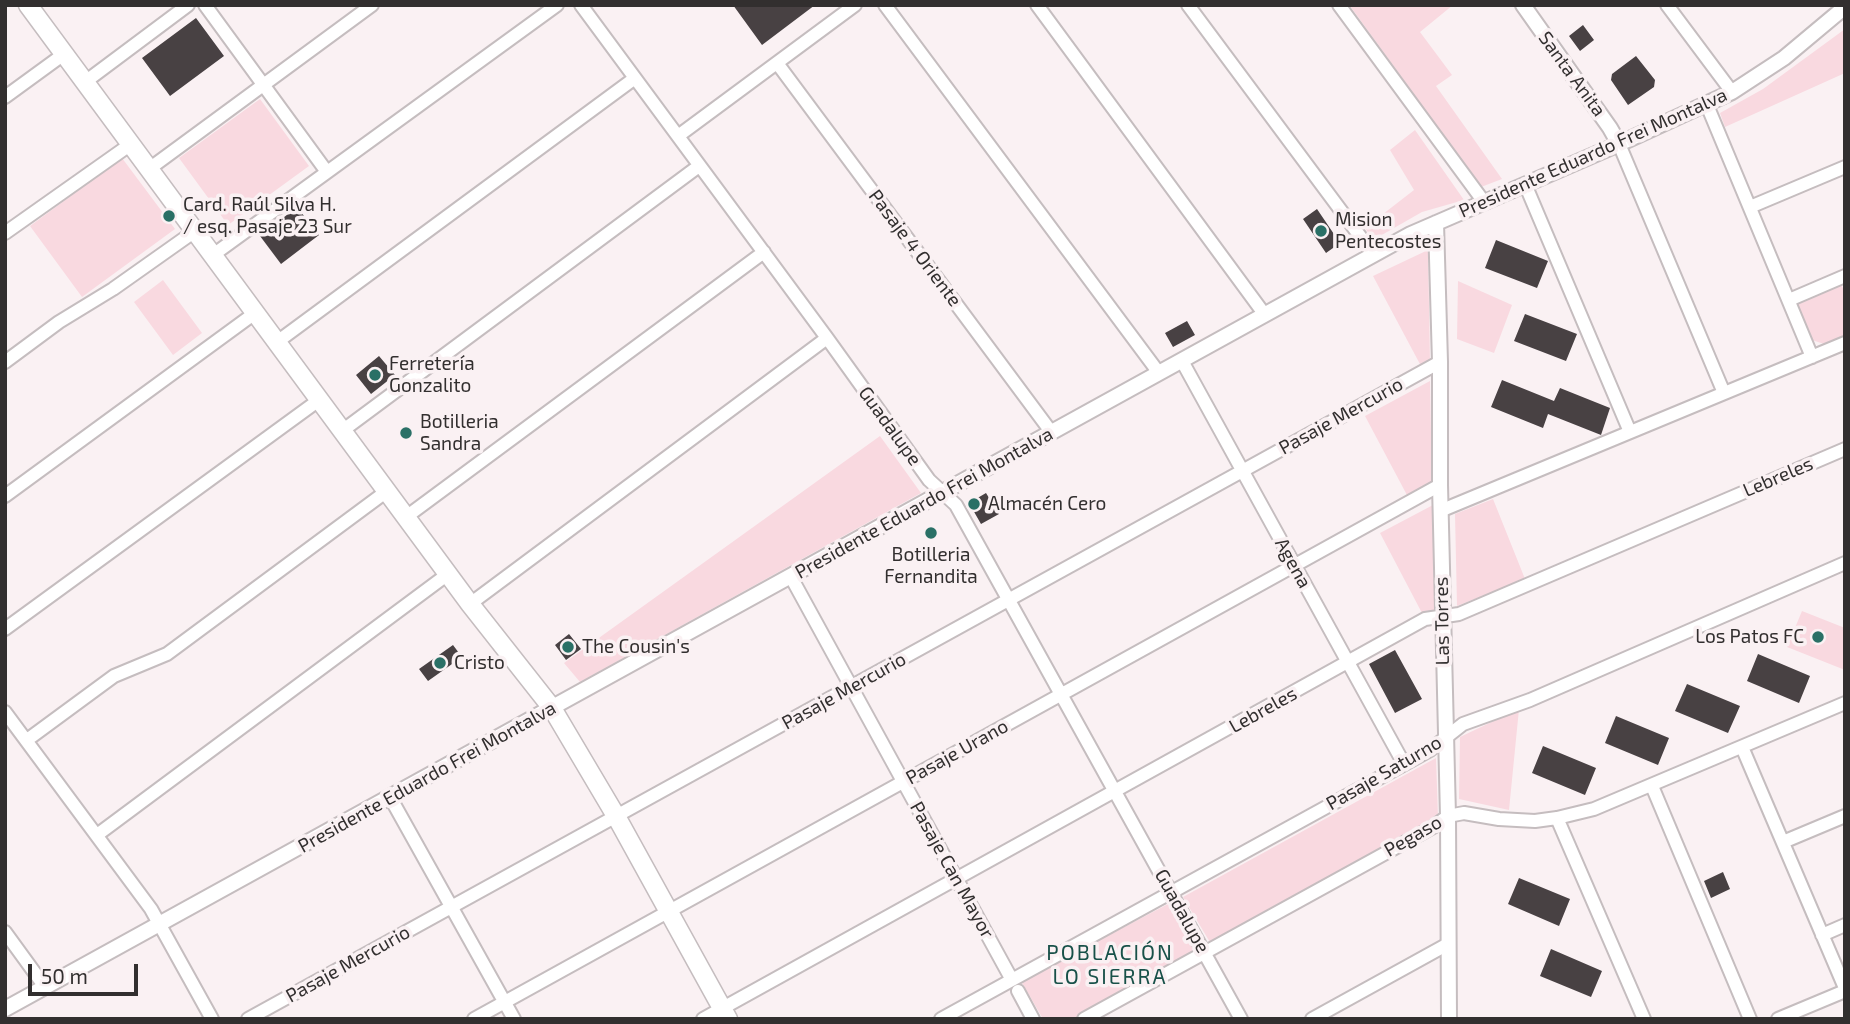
<!DOCTYPE html>
<html>
<head>
<meta charset="utf-8">
<style>
	body { margin:0 }
	#map { position:relative; width:1850px; height:1024px; overflow:hidden; background:#faf1f3; font-family:"Exo 2",sans-serif }
	canvas { display:block }
	.frame { position:absolute; inset:0; border:7px solid #322f2f; pointer-events:none }
	.scale { position:absolute; left:28px; top:964px; width:110px; height:32px; box-sizing:border-box; border:4px solid #322f2f; border-top:0; padding-left:9px; font-size:21px; line-height:24px; white-space:nowrap; color:#322f2f; -webkit-text-stroke:5px #faf1f3; paint-order:stroke }
</style>
</head>
<body>
<div id="map">
<canvas width="1850" height="1024"></canvas>
<div class="frame"></div>
<div class="scale">50 m</div>
</div>
<script>
const ctx = document.querySelector('canvas').getContext('2d');
ctx.lineJoin = 'round';
function fillPath(path, color) { ctx.fillStyle = color; ctx.fill(path, 'evenodd'); }
const toPath = rows => new Path2D(rows.map(r => 'M' + r).join(''));
function trace(path, color, width, dash) { ctx.strokeStyle = color; ctx.lineWidth = width; ctx.lineCap = dash ? 'butt' : 'round'; ctx.setLineDash(dash || []); ctx.stroke(path); }
function label(font, color, halo, rows, align = 'center') {
  ctx.font = font + ' "Exo 2",sans-serif'; ctx.lineWidth = 7; ctx.setLineDash([]); ctx.textBaseline = 'middle'; ctx.strokeStyle = halo; ctx.fillStyle = color; for (const [text, x, y, turn = 0] of rows) {
    ctx.save(); ctx.translate(x, y); ctx.rotate((+turn || 0) * Math.PI / 180); ctx.textAlign = isNaN(turn) ? turn : align; if (halo) ctx.strokeText(text, 0, 0); ctx.fillText(text, 0, 0); ctx.restore();
  }
}
fillPath(toPath([
	[1453,5,1420,32,1452,75,1436,86,1502,179,1481,187,1350,6],
	[1845,29,1845,73,1725,127,1720,113,1763,89],
	[260,99,309,166,228,225,179,158],
	[1415,130,1464,200,1422,212,1373,240,1365,228,1414,190,1390,150],
	[122,158,175,229,82,297,30,226],
	[1428,250,1430,363,1421,366,1373,276],
	[163,280,202,333,173,355,134,302],
	[1458,281,1512,305,1494,353,1457,339],
	[1841,284,1845,293,1845,337,1827,345,1812,340,1797,303],
	[1430,381,1432,485,1408,497,1365,416],
	[880,436,921,493,580,682,564,663],
	[1493,499,1525,579,1457,606,1455,514],
	[1433,505,1436,609,1423,615,1380,533],
	[1802,611,1845,628,1845,670,1787,647],
	[1519,709,1509,810,1459,799,1460,737],
	[1436,758,1438,817,1211,944,1183,897],
	[1170,903,1196,951,1076,1019,1043,1019,1021,981]
]), '#f9d9e0');
fillPath(toPath([
	[733,5,815,5,762,45],
	[196,18,224,56,170,96,142,58],
	[1583,25,1594,40,1580,51,1569,36],
	[1636,56,1655,80,1654,87,1628,105,1611,80,1612,74],
	[297,207,319,235,281,264,260,236],
	[1317,209,1340,243,1326,253,1303,219],
	[1496,240,1548,261,1537,288,1485,268],
	[1525,314,1577,334,1566,361,1514,341],
	[1187,321,1195,335,1173,347,1165,333],
	[379,356,395,375,371,394,356,375],
	[1502,380,1554,401,1560,388,1610,408,1601,435,1548,414,1543,428,1491,407],
	[986,493,999,514,981,524,969,503],
	[569,634,581,649,566,660,555,645],
	[453,645,462,657,428,681,419,669],
	[1395,650,1422,699,1395,713,1369,664],
	[1758,654,1810,676,1799,703,1747,681],
	[1687,684,1740,706,1728,733,1675,711],
	[1616,716,1669,738,1658,765,1605,743],
	[1543,746,1596,768,1585,795,1532,773],
	[1723,872,1730,889,1711,898,1704,881],
	[1519,878,1570,899,1559,926,1508,904],
	[1551,949,1602,971,1591,997,1540,976]
]), '#484143');
const minor = toPath([
	[205,5,327,172],
	[581,5,827,338,929,480,956,505,1241,1019],
	[885,5,1159,373],
	[1037,5,1265,315],
	[1188,5,1374,255],
	[1339,5,1484,202],
	[1667,5,1732,92],
	[777,63,1052,433],
	[85,82,188,5],
	[5,97,64,54],
	[1707,105,1812,357],
	[678,136,855,5],
	[1619,144,1724,393],
	[149,169,372,5],
	[1525,184,1630,432],
	[1750,207,1845,167],
	[5,233,131,144],
	[213,255,557,5],
	[1789,300,1845,276],
	[277,342,635,78],
	[1182,361,1404,764],
	[5,362,59,322,113,289,195,231],
	[342,431,699,166],
	[5,496,255,313],
	[1440,511,1845,343],
	[406,517,764,252],
	[791,577,1012,980],
	[470,604,827,338],
	[5,629,319,400],
	[5,712,151,909,212,1019],
	[27,740,114,676,167,654,387,491],
	[1742,747,1845,988],
	[1652,786,1750,1019],
	[390,797,514,1019],
	[1557,818,1644,1019],
	[97,835,448,574],
	[1783,842,1845,816],
	[5,932,45,987],
	[1822,935,1845,925],
	[1018,991,1033,1019],
	[248,1019,1440,362],
	[474,1019,1440,485],
	[703,1019,1425,619,1459,614,1845,449],
	[941,1019,1430,750,1463,724,1530,700,1845,563],
	[1084,1019,1433,827,1448,816,1464,813,1499,819,1535,821,1557,818,1594,809,1845,703],
	[1312,1019,1448,944],
	[1778,1019,1845,991]
]);
const tertiary = toPath([
	[1523,5,1610,128,1619,144],
	[1436,223,1440,362,1440,485,1448,816,1449,1019],
	[5,1009,1411,234,1619,144,1732,92,1784,58,1845,7]
]);
const secondary = toPath([
	[28,5,470,604,552,708,616,816,728,1019]
]);
trace(minor, '#c5bdbf', 16);
trace(tertiary, '#c5bdbf', 18);
trace(secondary, '#c5bdbf', 21);
trace(minor, '#fff', 12);
trace(tertiary, '#fff', 14);
trace(secondary, '#fff', 18);
for (const [x, y, r, color] of [
	[169,216,7,"#2a7066"],
	[1321,231,7,"#2a7066"],
	[375,375,7,"#2a7066"],
	[406,433,7,"#2a7066"],
	[974,504,7,"#2a7066"],
	[931,533,7,"#2a7066"],
	[1818,637,7,"#2a7066"],
	[568,647,7,"#2a7066"],
	[440,663,7,"#2a7066"]
]) { const dot = new Path2D(); dot.arc(x, y, r, 0, 2 * Math.PI); ctx.fillStyle = color; ctx.fill(dot); trace(dot, '#faf1f3', 2.5); }
label('19px', '#322f2f', '#faf1f3', [
	["Santa Anita",1572,74,54],
	["Presidente Eduardo Frei Montalva",1593,153,-24],
	["Pasaje 4 Oriente",915,248,53],
	["Pasaje Mercurio",1341,416,-29],
	["Guadalupe",890,426,54],
	["Lebreles",1778,477,-23],
	["Presidente Eduardo Frei Montalva",924,503,-29],
	["Agena",1293,563,61],
	["Las Torres",1442,621,-91],
	["Pasaje Mercurio",844,691,-29],
	["Lebreles",1263,710,-29],
	["Pasaje Urano",957,752,-29],
	["Pasaje Saturno",1384,773,-30],
	["Presidente Eduardo Frei Montalva",427,777,-29],
	["Pegaso",1413,836,-30],
	["Pasaje Can Mayor",952,870,61],
	["Guadalupe",1182,911,61],
	["Pasaje Mercurio",348,964,-29]
]);
label('19px', '#322f2f', '#faf1f3', [
	["Card. Raúl Silva H.",183,205],
	["/ esq. Pasaje 23 Sur",183,227],
	["Mision",1335,220],
	["Pentecostes",1335,242],
	["Ferretería",389,364],
	["Gonzalito",389,386],
	["Botilleria",420,422],
	["Sandra",420,444],
	["Almacén Cero",988,504],
	["Botilleria",931,555,"center"],
	["Fernandita",931,577,"center"],
	["Los Patos FC",1804,637,"right"],
	["The Cousin's",582,647],
	["Cristo",454,663]
], 'left');
ctx.letterSpacing = '2px';
label('21px', '#185149', '#faf1f3', [
	["POBLACIÓN",1110,953],
	["LO SIERRA",1110,977]
]);
ctx.letterSpacing = '0px';
</script>
</body>
</html>
